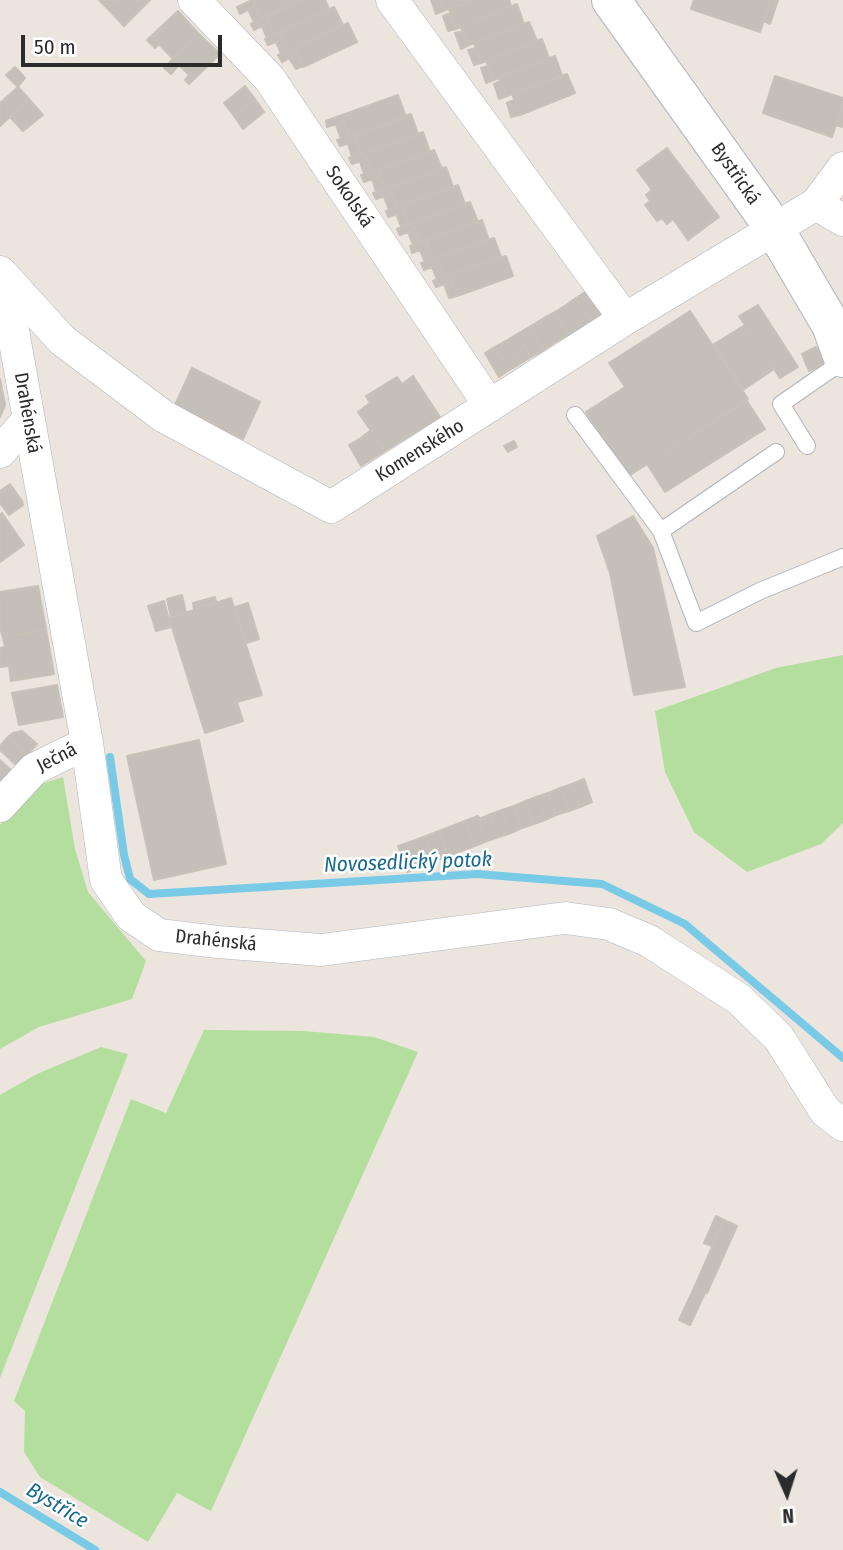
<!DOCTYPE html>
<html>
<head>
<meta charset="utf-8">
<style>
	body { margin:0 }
	#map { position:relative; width:843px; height:1550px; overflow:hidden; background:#ebe5de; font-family:"Fira Sans Condensed",sans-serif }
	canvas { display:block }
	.north { position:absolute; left:752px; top:1459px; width:70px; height:70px; -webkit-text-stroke:5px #fff; paint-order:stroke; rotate:177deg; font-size:19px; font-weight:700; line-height:28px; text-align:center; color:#2b2b2b }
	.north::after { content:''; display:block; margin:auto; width:24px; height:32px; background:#2b2b2b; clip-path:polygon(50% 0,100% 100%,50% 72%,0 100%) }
	.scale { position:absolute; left:21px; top:35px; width:201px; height:32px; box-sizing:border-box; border:4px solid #2b2b2b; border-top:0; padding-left:9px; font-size:21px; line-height:24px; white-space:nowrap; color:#2b2b2b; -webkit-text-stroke:5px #fff; paint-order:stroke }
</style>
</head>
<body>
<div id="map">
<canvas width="843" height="1550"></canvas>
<div class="north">N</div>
<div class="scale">50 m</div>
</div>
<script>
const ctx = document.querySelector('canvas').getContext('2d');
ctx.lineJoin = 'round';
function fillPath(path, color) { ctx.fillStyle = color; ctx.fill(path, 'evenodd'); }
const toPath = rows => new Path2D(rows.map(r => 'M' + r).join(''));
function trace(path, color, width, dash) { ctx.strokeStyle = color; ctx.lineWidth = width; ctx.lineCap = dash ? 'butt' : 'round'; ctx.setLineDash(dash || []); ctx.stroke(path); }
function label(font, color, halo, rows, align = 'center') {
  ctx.font = font + ' "Fira Sans Condensed",sans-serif'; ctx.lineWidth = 5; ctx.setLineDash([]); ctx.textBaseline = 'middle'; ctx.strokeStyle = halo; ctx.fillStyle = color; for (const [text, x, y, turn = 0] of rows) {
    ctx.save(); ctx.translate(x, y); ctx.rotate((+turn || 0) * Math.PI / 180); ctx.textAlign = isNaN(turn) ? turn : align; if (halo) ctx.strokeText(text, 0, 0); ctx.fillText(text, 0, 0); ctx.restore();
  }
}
fillPath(toPath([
	[843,655,843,823,821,844,747,872,694,832,665,772,655,711,776,668],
	[63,777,75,849,88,892,146,961,132,999,39,1027,0,1049,0,825,35,786],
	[204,1030,304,1031,374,1037,418,1052,211,1511,177,1493,148,1542,40,1477,24,1452,25,1411,14,1401,131,1099,166,1113],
	[101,1047,128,1054,0,1378,0,1095,37,1074]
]), '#b4de9e');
trace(toPath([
	[110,757,124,855,130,879,149,894,477,874,602,884,685,924,843,1058],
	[0,1492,95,1550]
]), '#78cae6', 8);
const building = toPath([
	[99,0,117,0,108,9,99,0],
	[117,0,150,0,124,26,108,9,117,0],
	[252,0,300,0,262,19,252,0],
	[252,0,255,6,240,14,237,7,252,0],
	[300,0,325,0,329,9,275,35,266,16,300,0],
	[431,0,439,0,443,11,436,14,431,0],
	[439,0,472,0,443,11,439,0],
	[472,0,509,0,511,6,456,29,449,9,472,0],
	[694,0,771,0,760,32,691,9,694,0],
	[771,0,778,0,770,24,764,21,771,0],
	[517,4,524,24,469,45,461,27,517,4],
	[255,6,262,19,254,22,248,9,255,6],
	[334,7,343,25,289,50,280,32,334,7],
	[178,11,198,33,173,59,159,44,155,48,147,40,178,11],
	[451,13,456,29,448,31,443,16,451,13],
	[266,16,269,22,254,30,251,24,266,16],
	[269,22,275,35,267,38,262,26,269,22],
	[529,22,537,41,481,63,474,43,529,22],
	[348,23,357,42,303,67,294,48,348,23],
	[463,31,469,45,461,49,455,33,463,31],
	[280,32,283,39,268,45,265,39,280,32],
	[198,33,220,54,189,84,185,80,189,75,179,65,171,74,164,68,198,33],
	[283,39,289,50,281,54,276,42,283,39],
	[542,39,549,58,494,80,486,61,542,39],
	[294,48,297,54,282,62,278,55,294,48],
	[476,48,481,63,474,65,468,50,476,48],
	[297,54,303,66,296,69,289,58,297,54],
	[555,56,562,75,507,96,499,78,555,56],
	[488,66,494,80,486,83,481,68,488,66],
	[15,67,25,78,18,87,6,75,15,67],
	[567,74,575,93,520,115,512,94,567,74],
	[775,76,843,98,843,104,832,137,763,113,775,76],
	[501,81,507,96,499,99,494,84,501,81],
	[245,86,255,99,234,116,224,103,245,86],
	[18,87,29,99,0,126,0,103,18,87],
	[398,95,406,117,349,137,342,115,398,95],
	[29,99,43,115,23,131,10,117,29,99],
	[255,99,264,112,243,129,234,116,255,99],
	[514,100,520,115,511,117,507,103,514,100],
	[843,104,843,127,836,125,843,104],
	[411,114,418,134,361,154,354,135,411,114],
	[342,115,344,122,327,127,326,121,342,115],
	[344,122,349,137,341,139,336,125,344,122],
	[423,132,430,152,373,172,365,152,423,132],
	[354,135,356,141,340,146,337,140,354,135],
	[356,141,361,154,352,157,348,144,356,141],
	[667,148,719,217,688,240,673,219,667,224,662,218,646,195,652,190,637,170,667,148],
	[434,150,442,169,385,189,378,170,434,150],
	[365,152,368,159,352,164,349,158,365,152],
	[368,159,373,172,364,174,360,162,368,159],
	[446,167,453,187,397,207,390,188,446,167],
	[378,170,380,176,364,182,361,175,378,170],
	[380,176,385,189,376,192,372,178,380,176],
	[458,185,465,204,409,225,402,205,458,185],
	[390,188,392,194,376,199,373,193,390,188],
	[392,194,397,207,389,210,384,197,392,194],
	[650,201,662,218,657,221,645,205,650,201],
	[470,202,478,222,421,242,413,223,470,202],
	[402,205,404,212,388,217,386,211,402,205],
	[404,212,409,225,401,227,396,214,404,212],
	[482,220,489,240,433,260,426,241,482,220],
	[413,223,416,229,400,235,397,229,413,223],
	[416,229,421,242,413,245,408,232,416,229],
	[494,238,501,257,444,277,437,258,494,238],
	[426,241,428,247,412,253,410,246,426,241],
	[428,247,433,260,425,262,420,250,428,247],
	[506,256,513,276,457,296,450,275,506,256],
	[437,258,440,264,424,270,421,263,437,258],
	[440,264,444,277,437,280,432,267,440,264],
	[450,275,452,282,436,287,433,281,450,275],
	[452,282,457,296,449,298,444,284,452,282],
	[585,292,601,314,591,321,576,298,585,292],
	[576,298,591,321,581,328,566,305,576,298],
	[566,305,581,328,569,335,555,312,566,305],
	[758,305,798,367,780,378,739,316,758,305],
	[690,311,748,399,627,477,586,412,625,387,609,363,690,311],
	[555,312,569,335,557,341,544,318,555,312],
	[544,318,557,341,544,350,529,327,544,318],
	[745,325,774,369,743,390,714,344,745,325],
	[529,327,544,350,531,357,517,334,529,327],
	[517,334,531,357,520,364,506,341,517,334],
	[506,341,520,364,509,370,495,347,506,341],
	[495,347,509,370,499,377,485,353,495,347],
	[816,347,825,363,809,371,802,354,816,347],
	[192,368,260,402,243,439,175,405,192,368],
	[413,376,440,417,385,451,358,412,370,403,366,396,397,377,402,384,413,376],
	[0,379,5,405,0,417,0,379],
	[747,401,765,429,665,492,647,464,747,401],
	[371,430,385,451,374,458,361,438,371,430],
	[361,438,374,458,361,466,349,445,361,438],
	[514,441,517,447,508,452,504,446,514,441],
	[10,484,22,501,23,505,9,515,0,503,0,491,10,484],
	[2,513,24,545,0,562,0,515,2,513],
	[633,516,653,548,685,687,634,695,610,573,597,536,633,516],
	[38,586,46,629,3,638,0,628,0,592,38,586],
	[182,595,186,612,171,617,167,599,182,595],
	[215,597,216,602,194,609,193,603,215,597],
	[231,598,262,695,237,702,243,721,205,733,169,618,231,598],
	[164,601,171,627,156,631,148,606,164,601],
	[248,603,259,639,246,643,235,607,248,603],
	[46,629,54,674,11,681,9,666,0,667,0,648,5,647,3,638,46,629],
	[57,685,63,717,19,725,12,693,57,685],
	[22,731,37,744,27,755,8,737,13,733,22,731],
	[8,737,27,755,17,766,0,750,0,746,8,737],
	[199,740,226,864,154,880,127,756,199,740],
	[0,760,12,771,0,783,0,760],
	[584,779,592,802,580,807,572,784,584,779],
	[572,784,580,807,569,811,560,788,572,784],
	[560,788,569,811,556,815,548,793,560,788],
	[548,793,556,815,545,820,536,797,548,793],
	[536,797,545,820,534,824,526,801,536,797],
	[526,801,534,824,522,828,514,806,526,801],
	[514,806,522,828,511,833,502,810,514,806],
	[502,810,511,833,499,837,491,814,502,810],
	[491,814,499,837,487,841,479,819,491,814],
	[478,816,487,841,475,846,465,821,478,816],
	[465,821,475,846,461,851,452,826,465,821],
	[452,826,461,851,448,856,439,831,452,826],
	[439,831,448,856,435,861,426,836,439,831],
	[426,836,435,861,422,866,413,841,426,836],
	[413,841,422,866,407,872,398,846,413,841],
	[716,1216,724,1220,712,1246,704,1243,716,1216],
	[724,1220,737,1226,707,1293,694,1288,724,1220],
	[694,1288,705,1293,690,1325,679,1320,694,1288]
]);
fillPath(building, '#c4c0b9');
trace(building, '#c7c1b7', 2);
const service = toPath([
	[575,415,661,531,696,623,760,591,843,557],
	[807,446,781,404,843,361],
	[661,531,776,452]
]);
const minor = toPath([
	[194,0,269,78,490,406],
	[392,0,625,319],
	[816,204,843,220],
	[0,272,3,275,87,743,106,880,131,916,159,935,218,942,321,950,565,918,609,924,649,941,739,999,779,1038,825,1111,843,1125],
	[3,275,62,340,163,416,331,507,625,319,816,204,843,168],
	[0,452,28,420],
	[0,806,34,769,87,743]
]);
const tertiary = toPath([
	[611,0,774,228,831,325,843,358]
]);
trace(service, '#b1b4bd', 18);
trace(minor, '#b1b4bd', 33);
trace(tertiary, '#b1b4bd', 40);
trace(service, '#fff', 16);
trace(minor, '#fff', 32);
trace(tertiary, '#fff', 38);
label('19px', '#2b2b2b', '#fff', [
	["Bystřická",735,174,55],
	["Sokolská",349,197,56],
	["Drahénská",27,413,80],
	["Komenského",420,451,-32],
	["Ječná",57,758,-27],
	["Drahénská",216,941,6]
]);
label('italic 21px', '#176993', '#fff', [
	["Novosedlický potok",408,863,-2],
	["Bystřice",57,1506,31]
]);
</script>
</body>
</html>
